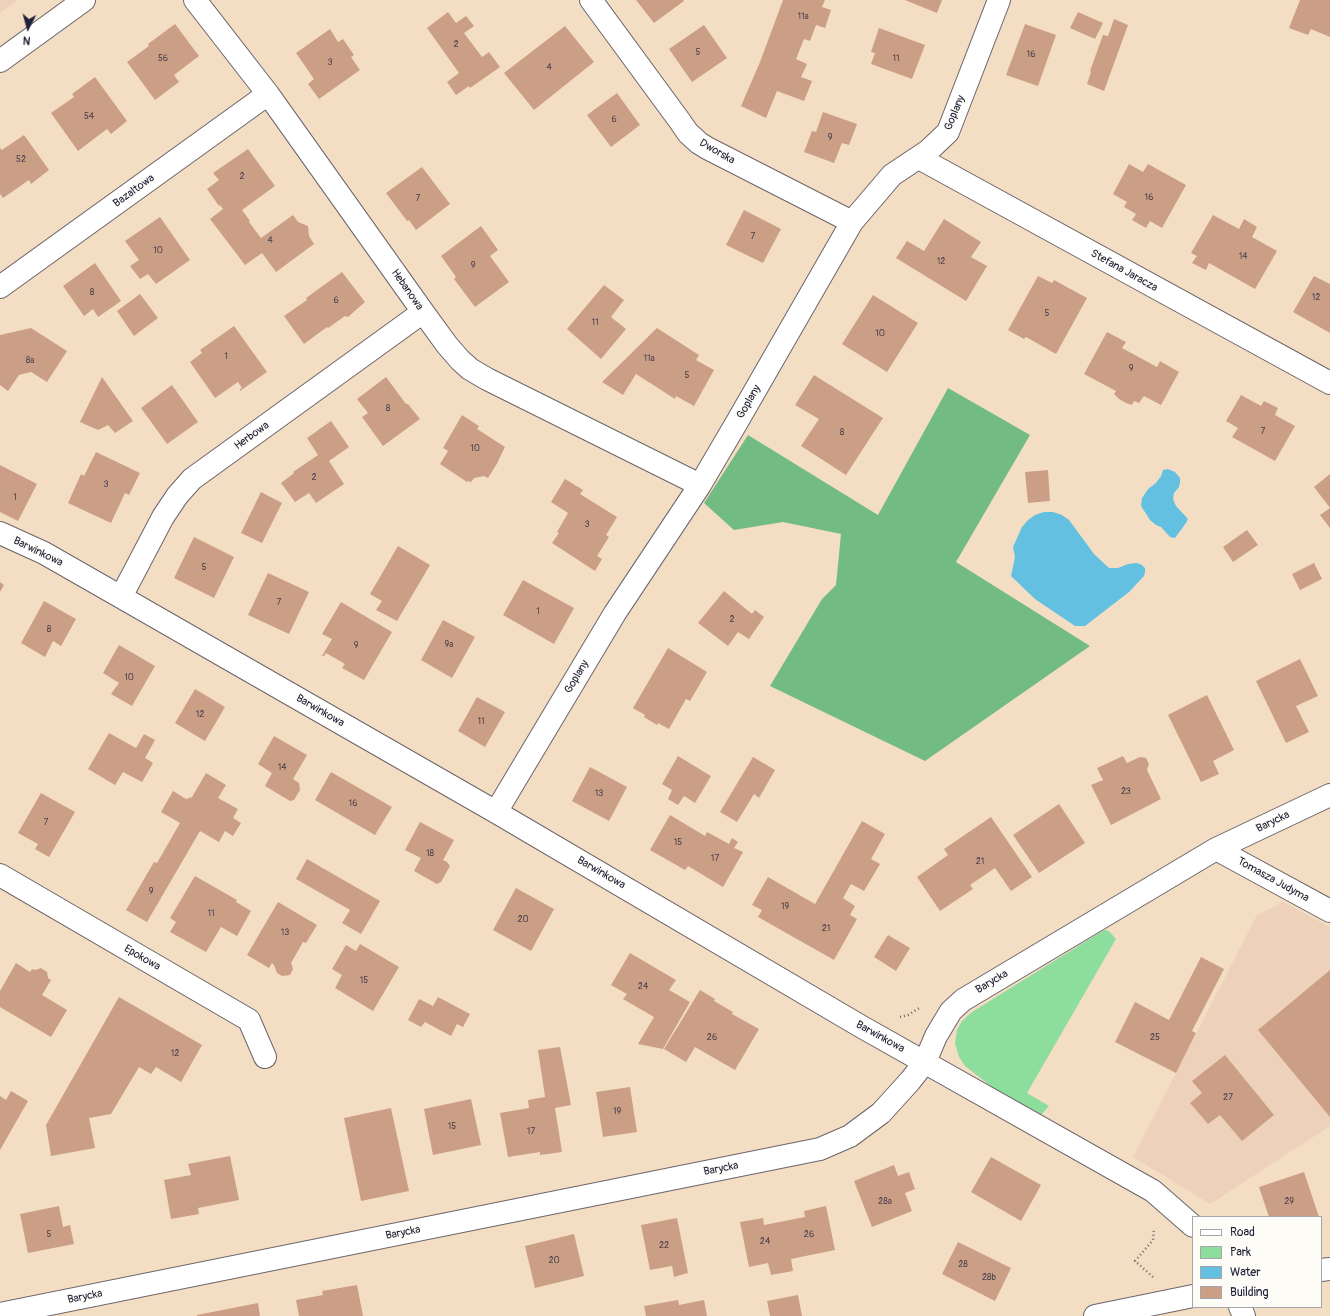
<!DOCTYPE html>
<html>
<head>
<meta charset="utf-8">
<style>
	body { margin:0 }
	#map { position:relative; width:1330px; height:1316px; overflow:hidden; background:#f4dec3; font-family:Pangolin,sans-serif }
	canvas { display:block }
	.legend { position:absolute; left:1192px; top:1216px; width:130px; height:92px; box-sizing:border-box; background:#fdfcf7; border:1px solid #a5a5ac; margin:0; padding:5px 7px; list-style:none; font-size:12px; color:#22223b }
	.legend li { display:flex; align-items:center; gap:8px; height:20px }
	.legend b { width:20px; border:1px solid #a5a5ac }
	.north { position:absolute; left:8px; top:8px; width:40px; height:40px; -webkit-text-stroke:3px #fdfcf7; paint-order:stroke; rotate:186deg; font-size:11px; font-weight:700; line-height:16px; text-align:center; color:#22223b }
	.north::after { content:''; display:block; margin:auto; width:14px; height:18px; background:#22223b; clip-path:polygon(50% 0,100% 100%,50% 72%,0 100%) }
</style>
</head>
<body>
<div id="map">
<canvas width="1330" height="1316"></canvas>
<ul class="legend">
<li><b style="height:5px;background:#fff"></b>Road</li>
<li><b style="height:11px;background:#8ddd9c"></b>Park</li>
<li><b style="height:11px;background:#63c0e1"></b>Water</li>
<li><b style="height:11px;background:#cb9f85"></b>Building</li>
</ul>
<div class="north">N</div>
</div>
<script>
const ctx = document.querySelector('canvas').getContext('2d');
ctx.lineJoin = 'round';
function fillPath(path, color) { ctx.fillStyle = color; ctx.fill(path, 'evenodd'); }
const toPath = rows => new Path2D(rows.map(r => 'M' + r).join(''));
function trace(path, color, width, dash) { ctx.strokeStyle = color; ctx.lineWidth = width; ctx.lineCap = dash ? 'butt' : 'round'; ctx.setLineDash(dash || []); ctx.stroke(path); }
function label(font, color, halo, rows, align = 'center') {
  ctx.font = font + ' Pangolin,sans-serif'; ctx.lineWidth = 3; ctx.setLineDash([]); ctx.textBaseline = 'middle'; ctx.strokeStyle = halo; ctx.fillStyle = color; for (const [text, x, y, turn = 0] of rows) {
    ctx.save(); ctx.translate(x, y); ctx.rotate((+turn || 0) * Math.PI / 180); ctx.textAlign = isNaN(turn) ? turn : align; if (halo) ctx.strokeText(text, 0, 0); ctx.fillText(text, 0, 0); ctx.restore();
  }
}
fillPath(toPath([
	[0,0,18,0,0,13],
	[1283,902,1330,927,1330,1126,1210,1204,1133,1157,1257,915]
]), '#edd1ba');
fillPath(toPath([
	[1104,930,1109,931,1116,939,1027,1093,1049,1106,1041,1115,996,1090,965,1066,959,1057,955,1043,957,1030,962,1021,972,1012]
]), '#8ddd9c');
fillPath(toPath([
	[948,388,1030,435,956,562,1090,646,925,761,770,686,822,599,836,585,841,534,783,522,734,530,704,503,748,435,878,515]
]), '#72bc84');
fillPath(toPath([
	[1168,469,1175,472,1180,478,1180,482,1179,487,1174,493,1173,499,1176,506,1188,519,1186,523,1175,538,1170,537,1161,527,1156,525,1150,520,1141,506,1142,498,1148,489,1156,483,1161,476,1163,470],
	[1044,512,1053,512,1062,515,1069,520,1094,554,1109,568,1118,568,1128,564,1137,563,1142,565,1145,568,1145,572,1144,576,1129,592,1085,626,1075,626,1035,599,1011,576,1015,557,1013,547,1022,527,1028,520,1035,515]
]), '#63c0e1');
fillPath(toPath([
	[636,0,683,0,684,1,654,23],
	[783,0,825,0,822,7,831,10,825,28,816,25,810,41,804,39,796,59,807,64,801,77,812,81,804,101,777,91,766,118,741,106,760,62],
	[905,0,942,0,937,13],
	[1300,0,1330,0,1330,37,1311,29,1308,35,1289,28],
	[448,12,456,23,466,16,474,26,464,33,482,57,489,52,500,67,470,88,469,86,456,95,447,82,459,73,427,28],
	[1078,12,1103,23,1095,39,1070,28],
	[1114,19,1128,25,1104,91,1087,84,1091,72,1090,71,1103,35,1108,36],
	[175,24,199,56,174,75,179,82,155,100,127,62,149,46,148,44],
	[1025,24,1056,35,1038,86,1006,75],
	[704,25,727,58,692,82,669,49],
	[565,26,594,62,534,110,504,73],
	[879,28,925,45,912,79,871,64,875,53,871,52],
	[330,29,338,42,343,39,354,55,351,57,360,70,319,99,308,84,314,79,296,53],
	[95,77,127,121,111,134,107,129,78,151,51,113,74,97,72,94],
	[617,93,640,125,611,147,587,115],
	[823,112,857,124,849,145,842,143,834,163,804,152,812,131,816,132],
	[24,135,49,170,31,184,29,180,3,198,0,194,0,148,2,150],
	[248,149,275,186,242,210,250,221,249,222,261,238,293,215,298,222,308,226,309,236,314,244,276,272,262,253,245,265,210,219,223,209,220,205,219,206,207,189,219,180,213,173],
	[1129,164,1143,172,1148,164,1186,185,1162,228,1150,221,1146,228,1132,220,1136,214,1124,207,1127,202,1113,194],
	[422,167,450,204,416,230,409,220,407,221,386,193],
	[744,210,781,229,763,263,726,245],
	[1213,215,1239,229,1244,219,1257,227,1252,237,1277,251,1255,289,1209,263,1206,270,1192,263,1197,256,1191,253],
	[160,217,190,260,156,284,148,274,140,279,130,266,139,260,125,241],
	[944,219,981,242,971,257,987,266,966,301,896,258,907,241,924,251],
	[481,226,498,250,490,256,509,282,475,307,454,279,456,277,441,256],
	[95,263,121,301,98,317,93,309,84,316,63,286],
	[342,272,365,302,348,317,345,316,328,328,327,327,304,344,284,316,307,300,306,298],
	[1038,276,1052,283,1054,280,1087,298,1056,354,1026,337,1024,339,1008,330],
	[1314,276,1330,284,1330,333,1293,312],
	[604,285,624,300,611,317,626,329,601,359,567,329],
	[140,294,158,318,134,336,117,311],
	[873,295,918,323,887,372,842,344],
	[234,326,267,372,240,391,240,389,242,388,238,382,215,398,190,362,202,353,200,350],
	[31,328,67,351,47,382,31,372,19,375,8,391,0,385,0,335],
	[657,328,699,355,696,360,714,370,694,406,676,396,675,399,636,374,623,395,602,382],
	[1107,332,1126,342,1122,348,1157,367,1160,361,1179,372,1161,405,1144,396,1139,403,1134,401,1132,405,1126,403,1119,399,1114,394,1116,391,1084,374],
	[814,375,883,418,846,475,801,446,819,419,795,405],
	[102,377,133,421,115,433,108,425,98,430,80,422],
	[386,377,406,404,408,404,420,419,383,446,362,417,368,413,357,399],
	[172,385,198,422,167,444,141,408],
	[1241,395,1261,406,1264,401,1278,408,1275,415,1295,426,1275,461,1232,437,1238,428,1226,421],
	[462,415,479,426,477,429,505,447,498,461,498,462,488,478,484,476,474,478,471,482,468,481,467,482,440,464,448,451,443,448],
	[331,421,349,447,329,461,344,484,316,503,309,493,295,502,281,483,294,473,293,472,318,455,307,438],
	[96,452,140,473,129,495,125,493,111,523,68,503,81,474,84,476],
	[0,465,37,484,18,521,0,512],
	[1048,470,1050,501,1028,503,1025,472],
	[1330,474,1330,528,1320,515,1330,508,1314,487],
	[565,479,583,490,580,494,617,517,606,535,609,537,597,556,602,559,595,571,552,543,559,533,557,532,568,513,551,502],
	[261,492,282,503,262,543,241,533],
	[1247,530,1258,545,1233,562,1223,547],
	[194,537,234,557,214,598,174,578],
	[398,546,430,565,397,621,376,610,382,601,370,594],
	[1314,563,1322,579,1300,590,1292,574],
	[268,573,309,592,289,634,248,615],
	[523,580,574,608,554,644,503,615],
	[0,582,4,585,0,592],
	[724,591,752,614,755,610,764,617,749,639,738,632,728,646,698,623],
	[44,601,76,619,61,646,53,641,45,657,21,643],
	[341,602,392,632,364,680,342,668,345,664,326,653,324,656,322,656,332,639,322,634],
	[443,620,475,637,452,678,421,660],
	[119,645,155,666,132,706,111,694,119,683,103,673],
	[668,648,707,672,690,701,686,699,669,729,658,723,657,725,644,717,645,715,633,708],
	[1300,659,1318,696,1296,706,1309,732,1286,743,1256,681],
	[195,689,225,707,205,741,175,723],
	[1207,695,1234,750,1213,761,1219,774,1201,782,1168,715],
	[477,697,505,712,485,747,458,731],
	[109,733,136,748,144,734,155,740,145,758,153,763,142,782,123,772,115,785,88,769],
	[274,736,307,755,293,779,299,783,300,790,294,800,290,801,265,786,272,773,258,764],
	[678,756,711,776,695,803,684,796,678,805,668,799,672,790,662,784],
	[1123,756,1127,763,1140,757,1146,758,1149,764,1147,770,1161,799,1111,825,1091,785,1103,780,1097,768],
	[753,757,775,770,759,798,754,794,737,822,720,812],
	[590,767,627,787,609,821,572,801],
	[331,772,392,807,375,835,315,800],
	[206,773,226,785,218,798,238,809,233,818,241,823,233,836,225,831,219,842,200,831,147,922,126,910,154,862,157,863,180,823,161,812,173,791,186,799,192,797],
	[41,793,75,812,49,857,35,849,38,844,18,833],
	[1059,804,1085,843,1039,873,1013,835],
	[670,815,705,836,707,832,729,844,732,838,738,842,734,848,743,852,723,887,688,866,685,870,650,850],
	[991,817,1032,877,1011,891,995,868,970,885,973,889,940,911,917,877,948,855,944,849],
	[862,821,885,834,871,859,880,864,864,891,851,884,843,898,855,906,850,915,857,919,834,960,758,917,762,910,752,905,768,877,815,904],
	[420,822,454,840,443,860,447,862,450,866,441,882,437,884,414,871,421,858,405,850],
	[307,859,380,901,361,934,342,923,350,910,296,879],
	[195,876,237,900,236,902,251,911,237,936,221,927,206,952,170,932,176,922,170,918],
	[516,888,554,909,531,951,493,930],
	[278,902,317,925,306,943,303,942,291,963,293,969,290,975,282,976,277,973,274,965,272,963,269,968,247,955],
	[888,935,910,948,896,971,874,957],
	[360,944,399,967,373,1011,335,988,342,975,332,969,346,945,356,951],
	[630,953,676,980,669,990,690,1002,663,1049,638,1044,654,1017,623,999,627,994,611,985],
	[1201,957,1224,969,1192,1031,1196,1033,1176,1073,1115,1042,1135,1002,1169,1020],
	[16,963,30,972,32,969,35,970,41,968,47,972,48,978,51,980,42,995,67,1010,51,1037,0,1007,0,991],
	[1330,970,1330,1117,1258,1030],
	[700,990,715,999,714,1001,733,1012,732,1014,759,1029,735,1070,695,1047,686,1062,664,1049],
	[119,997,202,1045,181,1082,156,1067,151,1074,139,1067,111,1114,89,1118,95,1148,51,1156,46,1125],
	[438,997,470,1014,463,1027,457,1024,451,1036,425,1022,421,1027,408,1020,419,999,433,1006],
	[560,1047,571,1105,555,1108,562,1152,540,1155,540,1152,508,1157,500,1113,529,1108,528,1100,545,1097,538,1050],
	[1225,1055,1274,1115,1242,1141,1220,1115,1208,1124,1190,1103,1202,1093,1192,1081],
	[630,1087,637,1132,603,1137,596,1092],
	[11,1091,28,1101,0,1150,0,1096,6,1100],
	[471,1099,481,1145,433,1155,424,1109],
	[391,1108,409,1191,361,1201,344,1118],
	[230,1156,239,1200,198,1208,199,1214,171,1219,164,1180,191,1175,188,1164],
	[991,1157,1041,1185,1021,1221,971,1192],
	[894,1165,898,1176,909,1172,915,1189,905,1193,912,1211,872,1227,854,1181],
	[1304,1172,1319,1217,1269,1217,1259,1187],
	[59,1206,63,1227,70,1225,74,1244,28,1253,20,1214],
	[826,1206,835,1250,791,1259,793,1271,771,1275,768,1263,749,1267,740,1222,763,1218,764,1225,805,1217,804,1211],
	[677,1218,688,1273,674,1277,672,1266,650,1270,641,1225],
	[574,1234,584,1276,535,1288,525,1246],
	[958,1242,1011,1268,995,1301,942,1274],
	[357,1285,363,1316,299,1316,296,1300,323,1295,322,1291],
	[798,1295,802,1316,770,1316,767,1301],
	[678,1300,679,1305,704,1300,707,1316,646,1316,644,1306],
	[258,1303,260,1316,197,1316,197,1315]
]), '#cb9f85');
const minor = toPath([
	[195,0,268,94,423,312,447,345,460,360,470,369,487,379,700,485],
	[591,0,679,120,688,133,699,143,707,148,852,222],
	[919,158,1330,383],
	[0,287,268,94],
	[0,533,44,553,121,597,496,812,862,1027,1153,1191,1193,1226],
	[121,597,163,517,177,496,192,479,423,312],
	[496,812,615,613,700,485,737,422,852,222,892,175,928,151,948,132,999,0],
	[1216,849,1330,911],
	[0,875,249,1020,265,1057],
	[1321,1270,1330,1269],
	[1240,1307,1244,1316],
	[0,1314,820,1149,850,1136,881,1113,910,1081,925,1062,936,1036,951,1011,963,1000,1216,849,1330,795],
	[1095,1316,1193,1296]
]);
const tertiary = toPath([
	[0,61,84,0]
]);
trace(minor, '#6c646b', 24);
trace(tertiary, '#6c646b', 24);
trace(toPath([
	[900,1017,908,1015,921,1007],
	[1153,1277,1135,1261,1153,1240,1154,1228]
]), '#6c646b', 2.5, [1, 3]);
trace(minor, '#fff', 22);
trace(tertiary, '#fff', 22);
label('9px', '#4c414e', null, [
	["11a",803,17],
	["2",456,45],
	["5",698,53],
	["16",1031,55],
	["56",163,59],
	["11",896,59],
	["3",330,63],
	["4",549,68],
	["54",89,117],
	["6",614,120],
	["9",830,138],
	["52",21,160],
	["2",242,177],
	["16",1149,198],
	["7",418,199],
	["7",753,237],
	["4",270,241],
	["10",158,251],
	["14",1243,257],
	["12",941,262],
	["9",473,266],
	["8",92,293],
	["12",1316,298],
	["6",336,301],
	["5",1047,314],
	["11",595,323],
	["10",880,334],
	["1",226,357],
	["11a",649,359],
	["8a",30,361],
	["9",1131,369],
	["5",687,376],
	["8",388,409],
	["7",1263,432],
	["8",842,433],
	["10",475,449],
	["2",314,478],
	["3",106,485],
	["1",15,498],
	["3",587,525],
	["5",204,568],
	["7",279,603],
	["1",538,612],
	["2",732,620],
	["8",49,630],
	["9a",449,645],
	["9",356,646],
	["10",129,678],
	["12",200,715],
	["11",481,722],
	["14",282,768],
	["23",1126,792],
	["13",599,794],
	["16",353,804],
	["7",46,823],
	["15",678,843],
	["18",430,854],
	["17",715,859],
	["21",980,862],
	["9",151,892],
	["19",785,907],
	["11",211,914],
	["20",523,920],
	["21",826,929],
	["13",285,933],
	["15",364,981],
	["24",643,987],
	["26",712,1038],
	["25",1155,1038],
	["12",175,1054],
	["27",1228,1098],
	["19",617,1112],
	["15",452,1127],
	["17",531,1132],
	["28a",885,1202],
	["29",1289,1202],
	["5",49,1235],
	["26",809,1235],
	["24",765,1242],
	["22",664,1246],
	["20",554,1261],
	["28",963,1265],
	["28b",989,1278]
]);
label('11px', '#22223b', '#fdfcf7', [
	["Goplany",955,113,-67],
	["Dworska",717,152,30],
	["Bazaltowa",134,191,-36],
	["Stefana Jaracza",1124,271,29],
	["Hebanowa",407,290,55],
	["Goplany",749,402,-60],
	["Herbowa",252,436,-36],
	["Barwinkowa",38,552,26],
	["Goplany",577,677,-59],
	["Barwinkowa",320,711,30],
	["Barycka",1273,822,-26],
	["Barwinkowa",601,873,30],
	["Tomasza Judyma",1273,880,29],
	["Epokowa",142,958,30],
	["Barycka",992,982,-31],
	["Barwinkowa",880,1037,29],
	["Barycka",721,1169,-11],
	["Barycka",403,1233,-11],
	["Barycka",85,1297,-11]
]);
</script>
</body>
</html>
